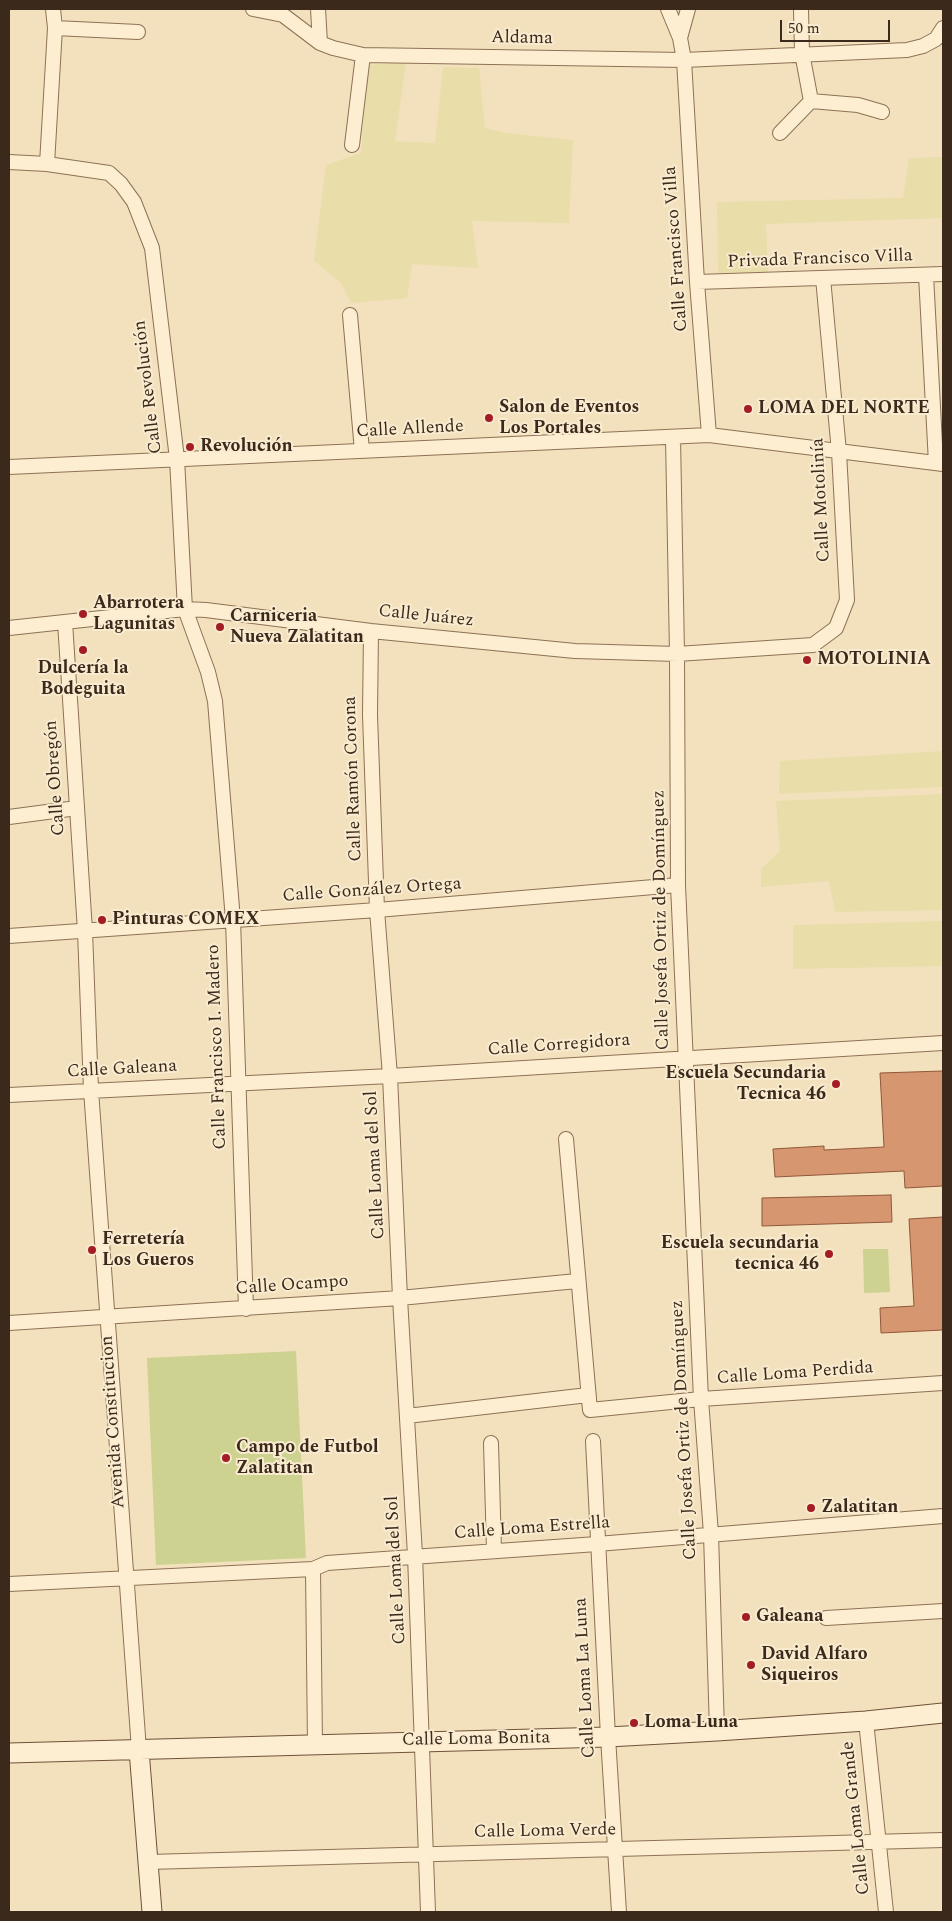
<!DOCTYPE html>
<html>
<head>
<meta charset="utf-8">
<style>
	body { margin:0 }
	#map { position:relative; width:952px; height:1921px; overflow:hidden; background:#f3e1be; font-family:Spectral,serif }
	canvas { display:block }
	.frame { position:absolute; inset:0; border:10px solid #3b291b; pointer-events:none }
	.scale { position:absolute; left:780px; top:20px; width:110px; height:22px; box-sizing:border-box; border:2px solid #3b291b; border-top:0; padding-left:6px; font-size:15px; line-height:18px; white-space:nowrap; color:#3b291b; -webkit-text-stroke:4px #f9ebcf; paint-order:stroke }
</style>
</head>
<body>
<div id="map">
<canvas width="952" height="1921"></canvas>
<div class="frame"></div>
<div class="scale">50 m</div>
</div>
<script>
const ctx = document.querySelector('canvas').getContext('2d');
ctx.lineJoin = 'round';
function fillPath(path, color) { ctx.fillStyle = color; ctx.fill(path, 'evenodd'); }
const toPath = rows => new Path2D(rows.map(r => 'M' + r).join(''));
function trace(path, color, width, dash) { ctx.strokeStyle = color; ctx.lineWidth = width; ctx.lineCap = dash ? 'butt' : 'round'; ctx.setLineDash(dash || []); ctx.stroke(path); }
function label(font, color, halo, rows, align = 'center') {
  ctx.font = font + ' Spectral,serif'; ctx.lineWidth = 4; ctx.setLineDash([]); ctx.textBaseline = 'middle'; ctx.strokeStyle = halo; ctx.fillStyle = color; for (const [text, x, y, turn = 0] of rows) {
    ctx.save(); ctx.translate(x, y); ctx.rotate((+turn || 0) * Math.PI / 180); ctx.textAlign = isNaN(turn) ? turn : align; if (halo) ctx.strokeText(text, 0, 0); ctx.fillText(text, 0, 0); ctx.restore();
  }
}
fillPath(toPath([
	[406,62,395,141,435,143,443,67,479,68,485,128,506,133,573,140,569,223,472,221,478,268,412,264,407,298,351,303,341,283,314,261,326,165,361,153,368,65],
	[943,157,943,218,766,224,768,272,718,273,717,202,903,198,909,158],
	[943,751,943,787,779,794,780,761],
	[943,794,943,910,835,912,829,881,761,887,761,869,780,851,776,801],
	[943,921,943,966,793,969,793,925]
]), '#e9ddaa');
fillPath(toPath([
	[863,1249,888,1249,890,1292,864,1293],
	[296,1351,306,1558,156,1565,147,1358]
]), '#cdd291');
const building = toPath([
	[943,1071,943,1186,905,1188,904,1171,775,1177,773,1149,824,1146,824,1150,884,1147,880,1073,943,1071],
	[891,1195,892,1222,762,1226,762,1198,891,1195],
	[943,1217,943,1330,881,1333,880,1308,914,1306,909,1219,943,1217]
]);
fillPath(building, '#d6966f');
trace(building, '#8f5738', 1);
const street = toPath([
	[253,9,283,15,320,43,333,48,363,55,684,60,907,50,923,46,936,39,943,28],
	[318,9,320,43],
	[668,9,680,38,684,60,697,282,709,435],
	[801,9,802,53,811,101],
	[55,28,138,32],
	[680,38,688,9],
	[780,133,811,101,858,105,882,112],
	[352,145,363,55],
	[9,162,47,164,109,173,121,184,134,202,152,248,177,459,185,609,208,672,215,701,233,920,246,1309],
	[47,164,55,28,53,9],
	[926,275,936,463],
	[697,282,943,274],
	[350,315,362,451],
	[673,437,677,654,678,885,701,1399,711,1534,717,1731],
	[9,467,709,435,943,464],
	[65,622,85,931,91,1090,139,1750],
	[9,628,185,609,206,610,371,631,575,651,677,654,813,645,836,628,847,600,839,452,823,278],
	[371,631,370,715,377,910,390,1076,400,1298,415,1555,428,1912],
	[9,817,77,808],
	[9,936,377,910,678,885],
	[9,1095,390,1076,943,1043],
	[566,1139,590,1410,701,1399,943,1383],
	[9,1323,400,1298,577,1281],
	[407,1416,588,1395],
	[593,1441,608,1737,619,1912],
	[491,1443,494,1550],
	[313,1569,315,1746],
	[9,1584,313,1569,327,1563,597,1544,943,1516],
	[826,1618,943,1611],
	[866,1721,886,1912],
	[148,1862,943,1840]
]);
const secondary = toPath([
	[139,1750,152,1912],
	[9,1753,608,1737,717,1731,866,1721,943,1713]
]);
trace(street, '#8d7154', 16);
trace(secondary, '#6f5138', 21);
trace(street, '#fdeed2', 14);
trace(secondary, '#fdeed2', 19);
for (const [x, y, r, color] of [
	[748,409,5,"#a31d24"],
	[489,418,5,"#a31d24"],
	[190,447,5,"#a31d24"],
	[83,614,5,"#a31d24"],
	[220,627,5,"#a31d24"],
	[83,650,5,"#a31d24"],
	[807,660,5,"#a31d24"],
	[102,920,5,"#a31d24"],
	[836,1084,5,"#a31d24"],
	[92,1250,5,"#a31d24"],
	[829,1254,5,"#a31d24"],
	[226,1458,5,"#a31d24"],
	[811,1508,5,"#a31d24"],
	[746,1617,5,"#a31d24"],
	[751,1665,5,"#a31d24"],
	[634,1723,5,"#a31d24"]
]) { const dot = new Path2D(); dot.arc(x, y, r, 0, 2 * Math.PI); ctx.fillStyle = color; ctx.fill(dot); trace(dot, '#f9ebcf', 2); }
label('18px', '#3b291b', '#f9ebcf', [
	["Aldama",522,39,1],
	["Calle Francisco Villa",677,249,-94],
	["Privada Francisco Villa",820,260,-2],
	["Calle Revolución",149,387,-97],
	["Calle Allende",410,430,-3],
	["Calle Motolinía",822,500,-93],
	["Calle Juárez",426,617,6],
	["Calle Obregón",56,778,-94],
	["Calle Ramón Corona",354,779,-92],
	["Calle González Ortega",372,891,-4],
	["Calle Josefa Ortiz de Domínguez",662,920,-91],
	["Calle Corregidora",559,1046,-4],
	["Calle Francisco I. Madero",218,1047,-92],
	["Calle Galeana",122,1070,-3],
	["Calle Loma del Sol",376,1165,-93],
	["Calle Ocampo",292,1286,-4],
	["Calle Loma Perdida",795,1374,-4],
	["Avenida Constitucion",114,1422,-94],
	["Calle Josefa Ortiz de Domínguez",685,1430,-93],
	["Calle Loma Estrella",532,1529,-4],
	["Calle Loma del Sol",397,1570,-93],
	["Calle Loma La Luna",586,1678,-93],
	["Calle Loma Bonita",476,1740,-1],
	["Calle Loma Grande",857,1818,-96],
	["Calle Loma Verde",545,1832,-1]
]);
label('bold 18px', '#3b291b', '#f9ebcf', [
	["Salon de Eventos",499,408],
	["Los Portales",499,429],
	["LOMA DEL NORTE",758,409],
	["Revolución",200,447],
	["Abarrotera",93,604],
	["Lagunitas",93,625],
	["Carniceria",230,617],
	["Nueva Zalatitan",230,638],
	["MOTOLINIA",817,660],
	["Dulcería la",83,669,"center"],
	["Bodeguita",83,690,"center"],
	["Pinturas COMEX",112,920],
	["Escuela Secundaria",826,1074,"right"],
	["Tecnica 46",826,1095,"right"],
	["Ferretería",102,1240],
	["Los Gueros",102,1261],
	["Escuela secundaria",819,1244,"right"],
	["tecnica 46",819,1265,"right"],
	["Campo de Futbol",236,1448],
	["Zalatitan",236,1469],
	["Zalatitan",821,1508],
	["Galeana",756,1617],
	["David Alfaro",761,1655],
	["Siqueiros",761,1676],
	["Loma Luna",644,1723]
], 'left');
</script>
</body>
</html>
